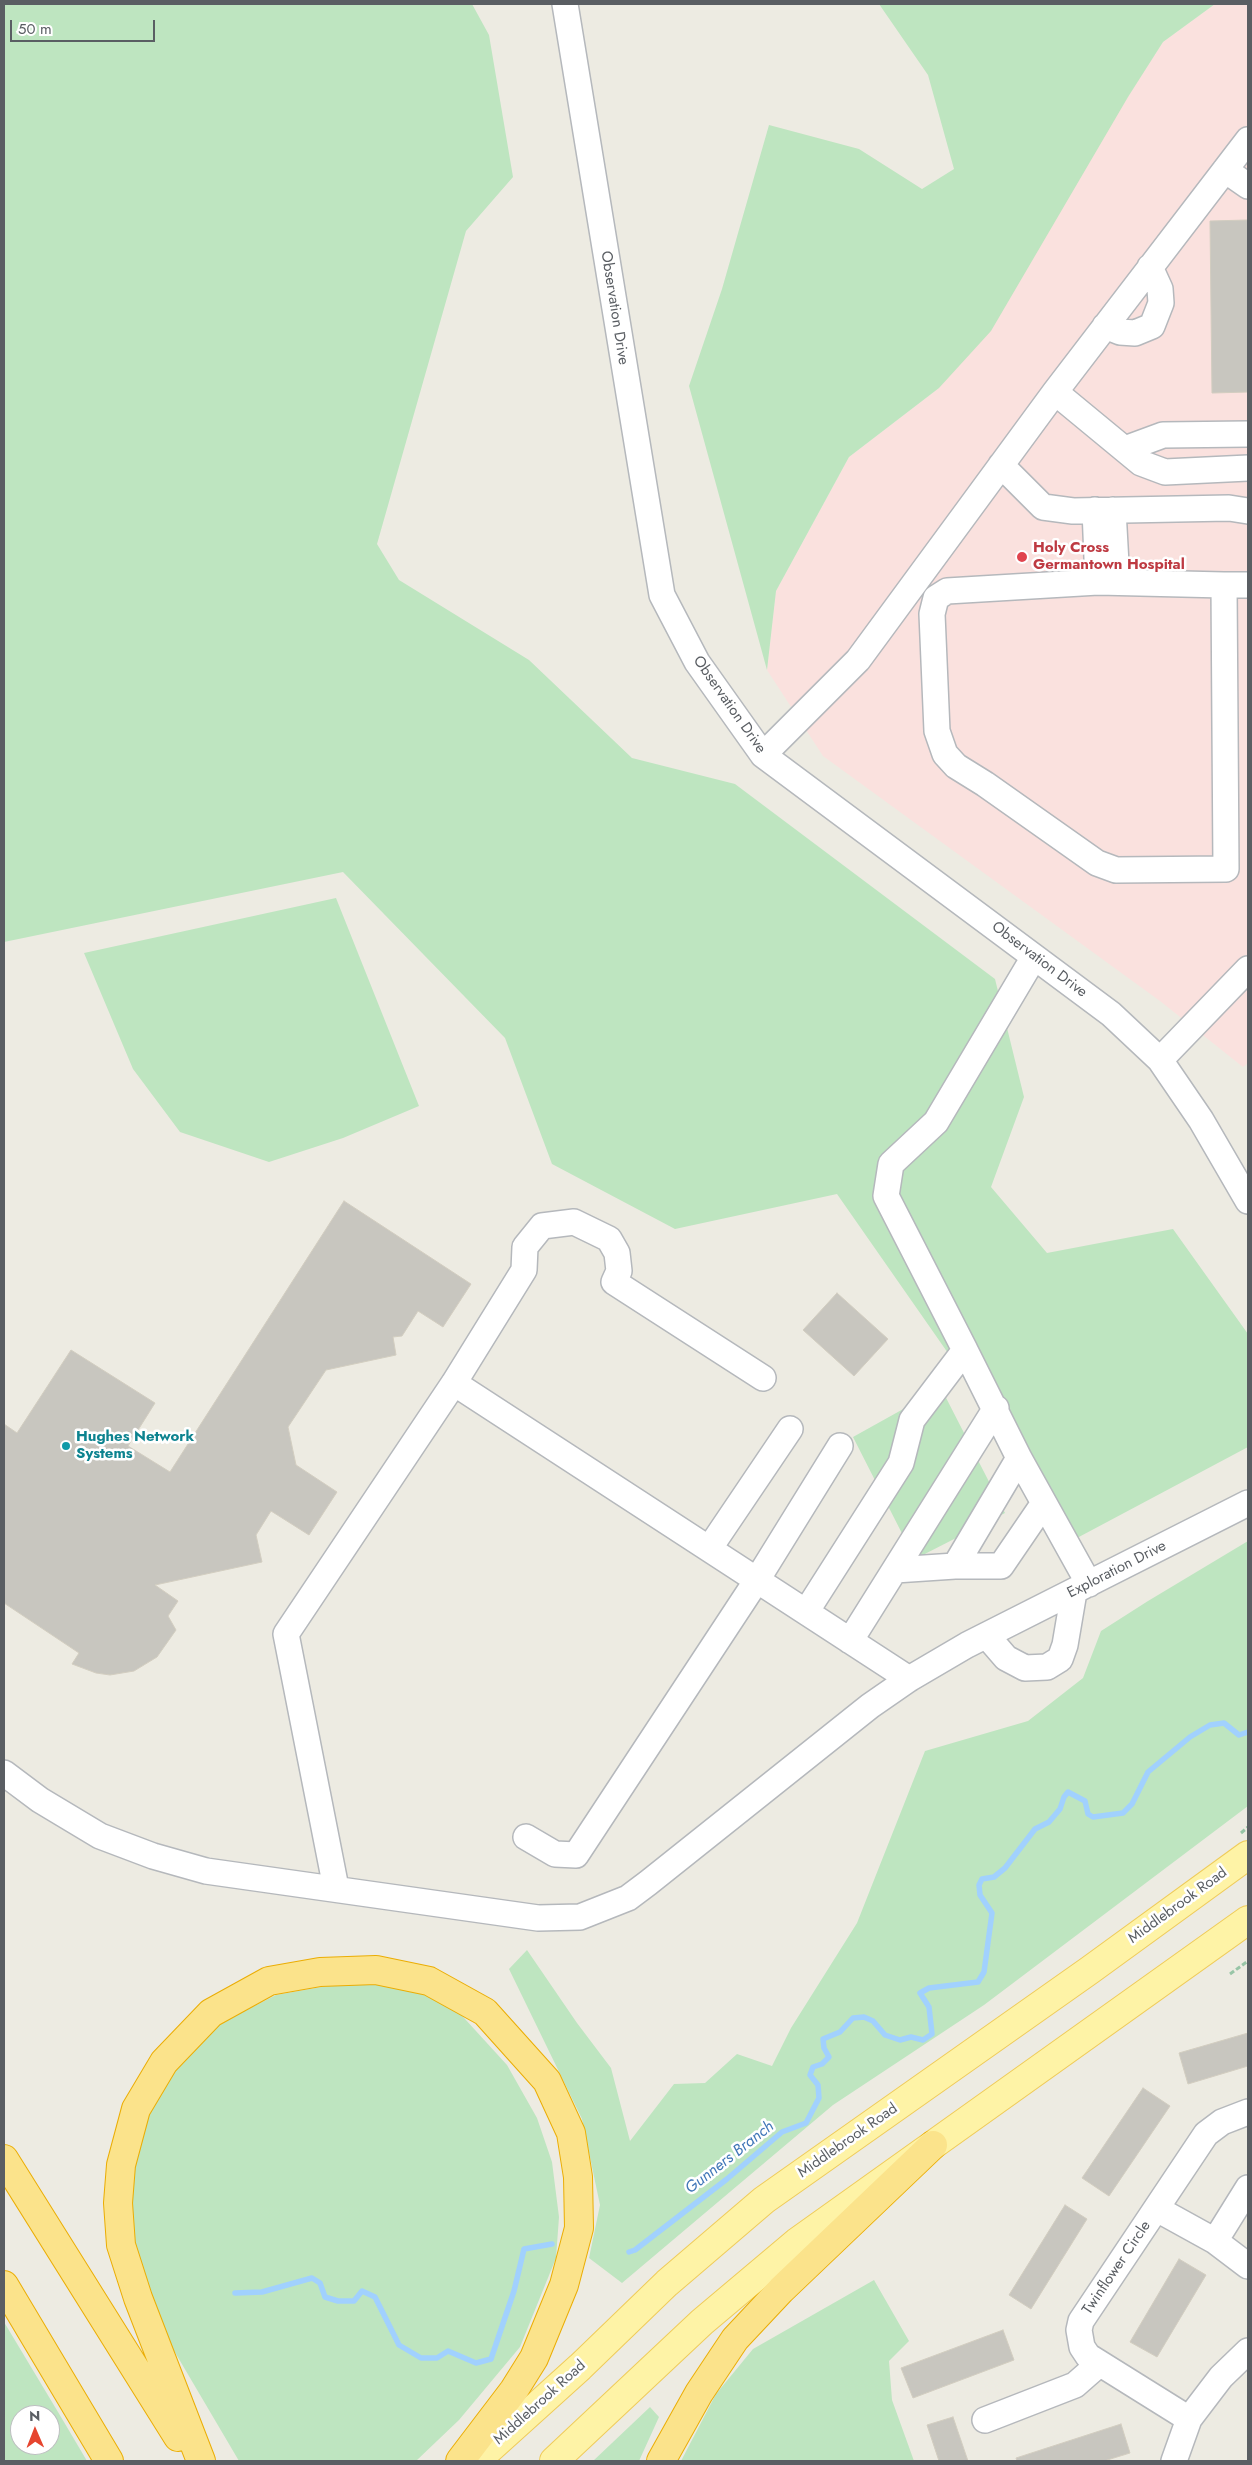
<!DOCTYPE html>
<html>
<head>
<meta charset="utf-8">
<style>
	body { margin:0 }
	#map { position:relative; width:1252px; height:2465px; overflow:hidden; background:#edebe2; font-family:Jost,sans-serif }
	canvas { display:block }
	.frame { position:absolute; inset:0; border:5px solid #5a5e63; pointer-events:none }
	.north { position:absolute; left:10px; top:2405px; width:50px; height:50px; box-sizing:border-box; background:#fff; border:1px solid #bdbfc1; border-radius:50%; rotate:359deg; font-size:14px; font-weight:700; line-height:20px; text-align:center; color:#5a5e63 }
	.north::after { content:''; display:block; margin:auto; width:18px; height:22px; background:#e6452f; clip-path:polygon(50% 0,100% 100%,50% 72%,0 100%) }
	.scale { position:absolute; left:10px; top:20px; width:145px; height:22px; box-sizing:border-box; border:2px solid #5a5e63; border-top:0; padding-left:6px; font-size:15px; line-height:18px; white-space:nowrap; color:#5a5e63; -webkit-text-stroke:4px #fff; paint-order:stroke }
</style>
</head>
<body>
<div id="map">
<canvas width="1252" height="2465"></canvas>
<div class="frame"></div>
<div class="north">N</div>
<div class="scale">50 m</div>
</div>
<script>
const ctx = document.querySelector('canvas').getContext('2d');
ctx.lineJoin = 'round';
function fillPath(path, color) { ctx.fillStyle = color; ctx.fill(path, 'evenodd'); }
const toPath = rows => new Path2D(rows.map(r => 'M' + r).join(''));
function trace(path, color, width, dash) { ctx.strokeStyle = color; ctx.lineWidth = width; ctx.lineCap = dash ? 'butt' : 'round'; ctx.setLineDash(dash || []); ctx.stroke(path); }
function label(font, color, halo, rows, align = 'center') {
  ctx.font = font + ' Jost,sans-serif'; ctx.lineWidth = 5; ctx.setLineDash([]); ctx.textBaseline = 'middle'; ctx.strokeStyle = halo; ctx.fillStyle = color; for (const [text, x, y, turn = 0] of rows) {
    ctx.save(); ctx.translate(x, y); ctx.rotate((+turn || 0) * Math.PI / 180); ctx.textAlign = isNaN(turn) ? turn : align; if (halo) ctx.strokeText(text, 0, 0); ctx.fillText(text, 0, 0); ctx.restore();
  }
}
fillPath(toPath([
	[1215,4,1248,4,1248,1063,1243,1067,1160,1001,823,756,767,670,776,591,849,457,939,388,1163,42]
]), '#fae1de');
fillPath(toPath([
	[4,4,472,4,489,35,513,177,466,231,377,544,399,580,529,660,632,758,735,784,995,979,1024,1097,991,1187,1047,1253,1173,1229,1248,1334,1248,1447,1077,1538,837,1194,675,1229,552,1164,505,1038,343,872,4,942],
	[879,4,1215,4,1163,42,1128,97,991,331,939,388,849,457,776,591,767,670,689,386,722,289,769,125,859,149,922,189,954,169,928,75],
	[336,898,419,1106,343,1138,269,1162,180,1132,133,1069,84,953],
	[941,1388,1005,1513,915,1559,853,1437],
	[1248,1541,1248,1806,984,2005,833,2105,622,2283,589,2258,600,2205,582,2119,509,1969,527,1950,577,2023,611,2068,630,2141,674,2084,705,2083,737,2054,772,2066,791,2028,857,1923,925,1751,1028,1721,1083,1678,1101,1631,1148,1601],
	[355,1981,394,1985,423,1992,455,2008,507,2065,537,2118,552,2162,559,2217,556,2258,520,2347,459,2420,416,2461,239,2461,163,2332,129,2234,129,2174,139,2133,159,2086,215,2026,276,1995],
	[874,2280,909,2341,889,2361,892,2400,914,2461,681,2461,716,2394,753,2349],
	[4,2322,61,2417,87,2461,4,2461],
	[20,2415,50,2415,50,2445,20,2445],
	[650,2407,659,2417,639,2461,593,2461]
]), '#bee5c0');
trace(toPath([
	[629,2252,635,2250,727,2179,782,2132,806,2123,819,2098,818,2085,810,2075,813,2067,822,2064,829,2057,824,2048,823,2039,840,2032,853,2018,864,2017,873,2021,885,2035,900,2040,911,2037,923,2040,932,2034,929,2007,920,1993,929,1988,978,1982,984,1972,992,1913,980,1895,979,1885,982,1879,994,1877,1005,1868,1035,1829,1049,1822,1060,1809,1064,1797,1068,1792,1085,1801,1088,1814,1093,1817,1123,1813,1132,1804,1148,1772,1190,1737,1210,1725,1224,1723,1239,1735,1248,1732],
	[235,2293,262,2292,312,2278,320,2283,325,2297,338,2301,354,2301,362,2291,375,2297,399,2345,421,2358,437,2358,448,2351,476,2363,491,2359,514,2291,524,2249,552,2244]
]), '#a1d1fe', 5.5);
const building = toPath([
	[1248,220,1248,392,1212,393,1210,221,1248,220],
	[344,1201,471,1284,443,1327,418,1311,402,1336,393,1337,396,1355,326,1370,288,1427,296,1465,337,1492,309,1535,271,1511,256,1535,262,1562,155,1585,178,1601,168,1616,176,1630,157,1657,134,1671,110,1675,96,1673,72,1664,79,1653,4,1603,4,1424,17,1433,71,1350,155,1403,128,1446,170,1472,344,1201],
	[837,1293,888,1339,854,1376,803,1330,837,1293],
	[1248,2033,1248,2066,1188,2084,1179,2053,1248,2033],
	[1143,2088,1170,2106,1109,2196,1082,2178,1143,2088],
	[1065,2205,1087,2219,1031,2309,1009,2295,1065,2205],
	[1179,2259,1206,2275,1157,2357,1130,2342,1179,2259],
	[1003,2330,1014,2360,913,2398,901,2368,1003,2330],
	[953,2417,968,2461,939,2461,927,2425,953,2417],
	[1121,2424,1130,2453,1104,2461,1017,2461,1016,2458,1121,2424]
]);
fillPath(building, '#c8c6bf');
trace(building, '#d2cdc0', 1);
const minor = toPath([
	[565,4,662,595,697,662,763,755,1111,1014,1160,1060,1201,1120,1248,1201],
	[1225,170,1248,186],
	[1105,326,1120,332,1135,333,1152,326,1161,303,1160,289,1150,267],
	[1055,392,1141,463,1165,472,1248,468],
	[1125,449,1163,435,1248,434],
	[1001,465,1043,507,1073,511,1229,508,1248,511],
	[1095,510,1098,582],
	[1113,510,1117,582],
	[1098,582,1224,585,1226,869,1116,870,1097,863,985,784,956,766,945,754,937,731,932,614,936,598,947,591,1098,582],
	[1224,585,1248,585],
	[763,755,858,660,1055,392,1248,140],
	[1160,1060,1248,969],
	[965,1350,886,1196,891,1164,936,1122,1034,957],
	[454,1383,909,1679],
	[709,1549,790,1429],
	[955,1566,1001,1566,1044,1503],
	[895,1570,955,1566,1019,1458],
	[806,1612,901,1463,912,1420,965,1350,1019,1458,1089,1584],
	[987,1636,1006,1658,1025,1668,1047,1667,1060,1659,1065,1645,1074,1592],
	[850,1641,996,1408],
	[4,1773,40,1800,100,1836,153,1856,206,1871,538,1918,580,1917,628,1898,648,1883,870,1706,909,1679,967,1645,1248,1503],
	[526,1837,555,1854,576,1855,757,1580,840,1446],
	[336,1888,286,1634,454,1383,524,1270,525,1247,542,1226,574,1222,609,1239,617,1253,619,1271,614,1282,763,1378],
	[1157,2209,1215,2241,1248,2266],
	[1215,2241,1248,2188],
	[1189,2419,1088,2356,1082,2347,1079,2330,1081,2321,1206,2134,1222,2122,1248,2112],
	[985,2420,1075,2385,1099,2364],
	[1174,2461,1189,2419,1221,2377,1248,2351]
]);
const major = toPath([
	[476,2461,580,2367,667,2283,764,2200,1090,1970,1248,1855],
	[554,2461,702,2322,797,2242,1248,1920]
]);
const highway = toPath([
	[4,2159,178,2437],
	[4,2285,109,2461],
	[201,2461,138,2298,121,2245,118,2203,121,2165,136,2109,164,2062,211,2013,269,1981,320,1972,376,1970,429,1981,485,2012,547,2081,571,2133,578,2177,579,2228,564,2285,534,2358,514,2390,460,2461],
	[661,2461,699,2393,735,2339,781,2290,933,2145]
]);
trace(minor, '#b5b8bc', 28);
trace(major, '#efcb59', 30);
trace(highway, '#ebad04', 30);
trace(toPath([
	[1241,1833,1248,1827],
	[1230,1974,1248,1961]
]), '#98c5a7', 3, [5, 2.5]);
trace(minor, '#fff', 25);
trace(major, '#fef3a6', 28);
trace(highway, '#fbe38b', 28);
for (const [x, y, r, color] of [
	[1022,557,6,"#e0444e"],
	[66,1446,5,"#0f9aa8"]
]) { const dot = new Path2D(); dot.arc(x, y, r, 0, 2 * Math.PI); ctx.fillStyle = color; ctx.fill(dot); trace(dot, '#fff', 2); }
label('15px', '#5a5e63', '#fff', [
	["Observation Drive",614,308,81],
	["Observation Drive",729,705,55],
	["Observation Drive",1039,960,37],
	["Exploration Drive",1117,1570,-27],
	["Middlebrook Road",1178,1906,-36],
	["Middlebrook Road",848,2141,-35],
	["Twinflower Circle",1117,2268,-56],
	["Middlebrook Road",540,2403,-42]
]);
label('bold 15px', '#be3a42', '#fff', [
	["Holy Cross",1033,548],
	["Germantown Hospital",1033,565]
], 'left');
label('bold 15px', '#0d838f', '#fff', [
	["Hughes Network",76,1437],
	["Systems",76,1454]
], 'left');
label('italic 16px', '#4177b8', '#fff', [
	["Gunners Branch",730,2158,-38]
]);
</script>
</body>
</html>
